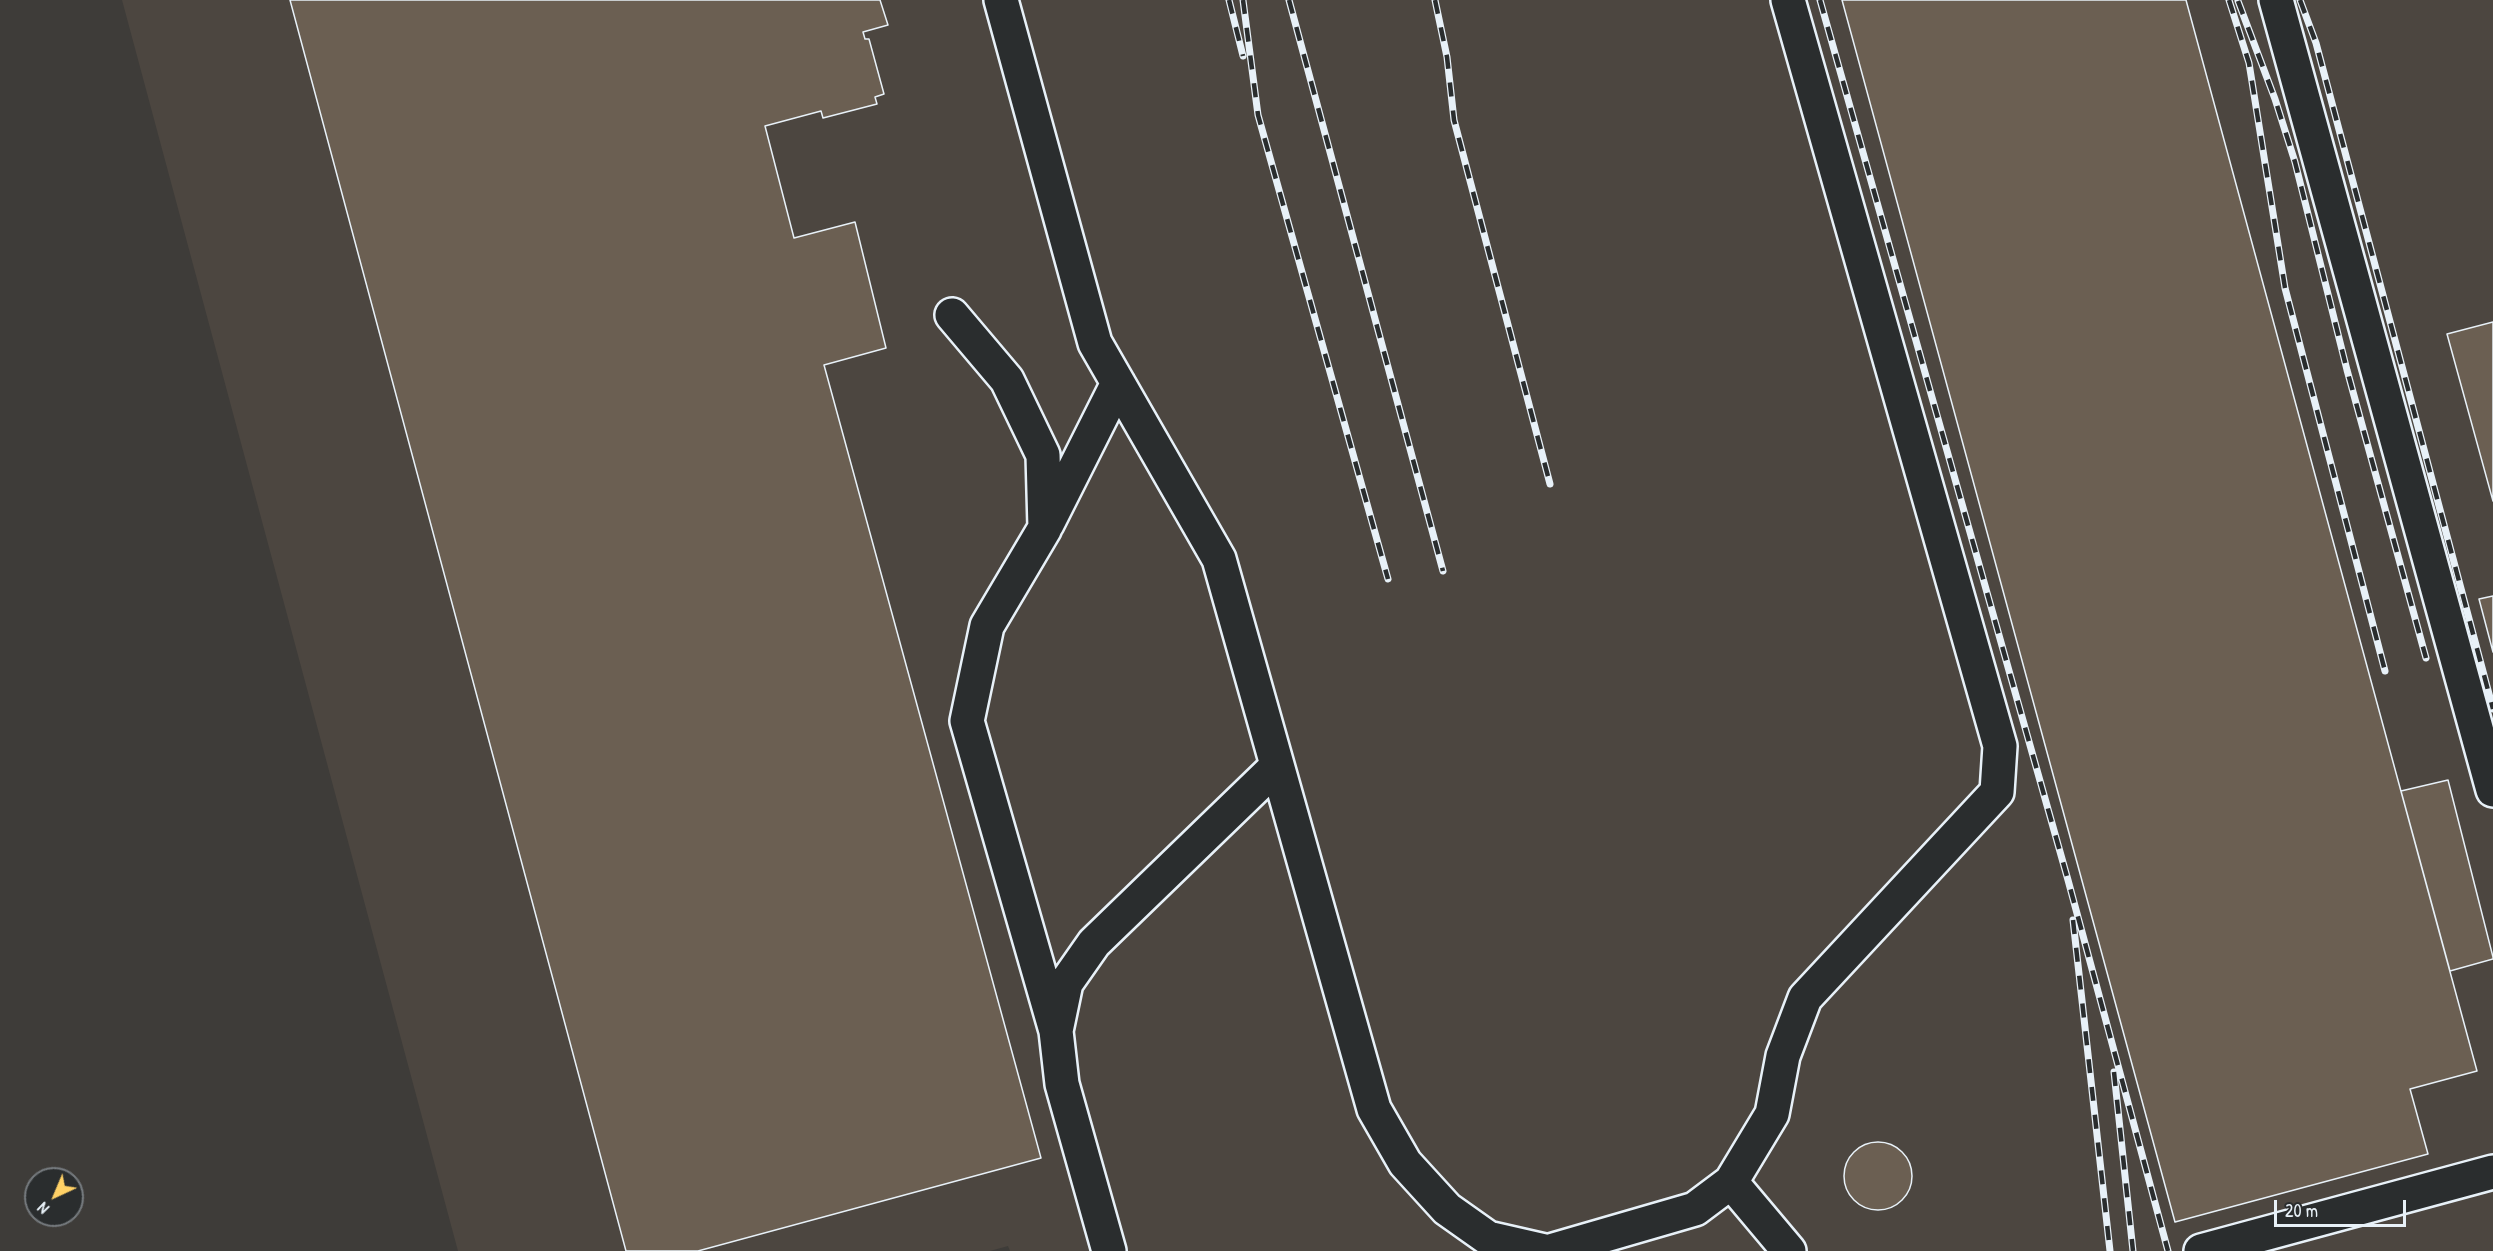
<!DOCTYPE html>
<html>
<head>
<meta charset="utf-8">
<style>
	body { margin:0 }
	#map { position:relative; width:2493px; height:1251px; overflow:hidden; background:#3e3c39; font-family:"Patrick Hand",sans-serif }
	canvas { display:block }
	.north { position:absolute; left:24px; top:1167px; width:60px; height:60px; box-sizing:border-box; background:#2a2d2e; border:2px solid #767b7f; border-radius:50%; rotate:224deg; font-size:16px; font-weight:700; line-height:24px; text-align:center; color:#e8f1f8 }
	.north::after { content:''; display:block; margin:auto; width:21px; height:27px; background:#ffd166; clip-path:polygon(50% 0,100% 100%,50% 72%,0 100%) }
	.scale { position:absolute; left:2274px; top:1200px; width:132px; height:27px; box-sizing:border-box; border:3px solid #e8f1f8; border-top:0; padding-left:8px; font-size:18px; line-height:21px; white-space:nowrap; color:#e8f1f8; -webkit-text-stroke:4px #2a2d2e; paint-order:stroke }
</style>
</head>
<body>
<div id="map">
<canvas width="2493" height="1251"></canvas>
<div class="north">N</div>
<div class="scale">20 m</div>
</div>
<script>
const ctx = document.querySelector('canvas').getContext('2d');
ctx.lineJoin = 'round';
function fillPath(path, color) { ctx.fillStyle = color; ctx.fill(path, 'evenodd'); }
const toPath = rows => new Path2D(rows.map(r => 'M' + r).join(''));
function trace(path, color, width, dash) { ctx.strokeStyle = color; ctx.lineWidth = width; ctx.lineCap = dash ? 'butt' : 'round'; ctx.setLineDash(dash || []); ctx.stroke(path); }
fillPath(toPath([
	[122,0,2493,0,2493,1251,1010,1251,1008,1246,990,1251,458,1251]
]), '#4c4640');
const building = toPath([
	[290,0,880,0,888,25,863,32,865,39,869,39,884,94,875,97,877,104,823,118,821,111,765,126,794,238,855,222,886,348,824,365,1041,1158,698,1251,626,1251,290,0],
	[1842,0,2186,0,2477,1071,2410,1089,2428,1154,2175,1222,1842,0],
	[2493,322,2493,501,2447,334,2493,322],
	[2493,596,2493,652,2479,599,2493,596],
	[2448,780,2493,957,2493,959,2450,971,2401,791,2448,780],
	'1844 1176a34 34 0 1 1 68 0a34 34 0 1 1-68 0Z'
]);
fillPath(building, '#6b5f52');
trace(building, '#e8f1f8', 1.5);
const minor = toPath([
	[1001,0,1095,343,1219,559,1374,1109,1405,1163,1447,1209,1488,1238,1545,1251],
	[2276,0,2493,790],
	[952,315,1007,380,1043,455,1045,528,987,626,967,721,1056,1031],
	[1047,524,1118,383],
	[1731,1182,1789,1251],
	[1109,1251,1062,1084,1056,1031,1066,983,1094,943,1277,766],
	[1550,1251,1695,1209,1731,1182,1772,1114,1783,1056,1805,998,1997,792,2000,746,1788,0],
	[2201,1251,2493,1172]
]);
trace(minor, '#e8f1f8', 38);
trace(minor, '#2a2d2e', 33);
const rail = toPath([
	[1229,0,1243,56],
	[1243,0,1258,115,1388,579],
	[1289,0,1443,571],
	[1435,0,1447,57,1454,120,1550,484],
	[1820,0,2068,880,2168,1251],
	[2229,0,2249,63,2285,288,2385,671],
	[2300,0,2316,43,2493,709],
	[2238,1,2275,99,2295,162,2347,370,2426,658],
	[2073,920,2110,1251],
	[2114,1072,2133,1251]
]);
trace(rail, '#e8f1f8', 7);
trace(rail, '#2a2d2e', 4.5, [14]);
</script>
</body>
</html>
